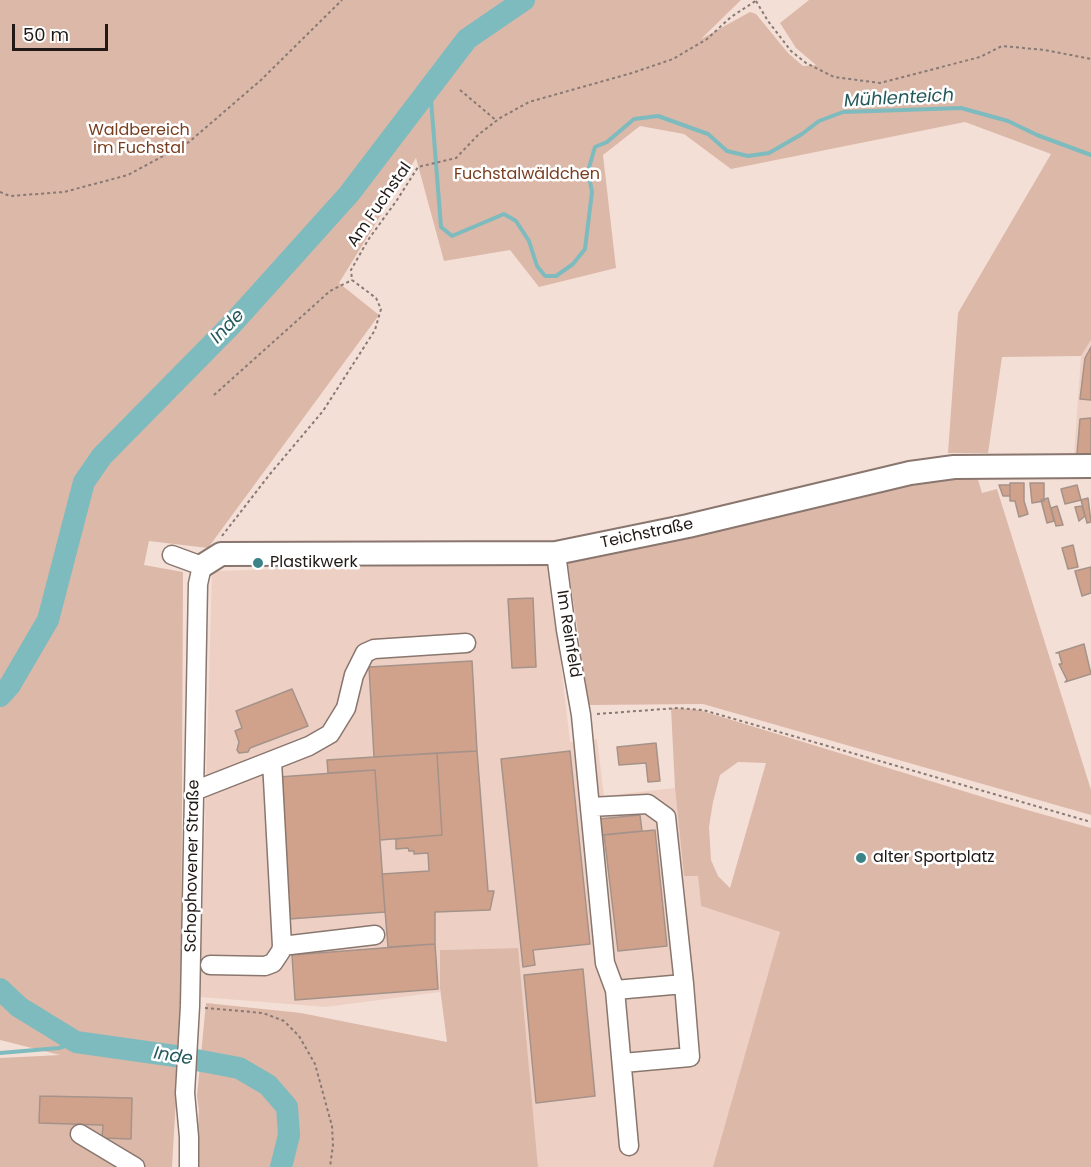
<!DOCTYPE html>
<html>
<head>
<meta charset="utf-8">
<style>
	body { margin:0 }
	#map { position:relative; width:1091px; height:1167px; overflow:hidden; background:#f4dfd6; font-family:Poppins,sans-serif }
	canvas { display:block }
	.scale { position:absolute; left:12px; top:24px; width:96px; height:27px; box-sizing:border-box; border:3px solid #201916; border-top:0; padding-left:8px; font-size:18px; line-height:21px; white-space:nowrap; color:#201916; -webkit-text-stroke:4px #fff; paint-order:stroke }
</style>
</head>
<body>
<div id="map">
<canvas width="1091" height="1167"></canvas>
<div class="scale">50 m</div>
</div>
<script>
const ctx = document.querySelector('canvas').getContext('2d');
ctx.lineJoin = 'round';
function fillPath(path, color) { ctx.fillStyle = color; ctx.fill(path, 'evenodd'); }
const toPath = rows => new Path2D(rows.map(r => 'M' + r).join(''));
function trace(path, color, width, dash) { ctx.strokeStyle = color; ctx.lineWidth = width; ctx.lineCap = dash ? 'butt' : 'round'; ctx.setLineDash(dash || []); ctx.stroke(path); }
function label(font, color, halo, rows, align = 'center') {
  ctx.font = font + ' Poppins,sans-serif'; ctx.lineWidth = 5; ctx.setLineDash([]); ctx.textBaseline = 'middle'; ctx.strokeStyle = halo; ctx.fillStyle = color; for (const [text, x, y, turn = 0] of rows) {
    ctx.save(); ctx.translate(x, y); ctx.rotate((+turn || 0) * Math.PI / 180); ctx.textAlign = isNaN(turn) ? turn : align; if (halo) ctx.strokeText(text, 0, 0); ctx.fillText(text, 0, 0); ctx.restore();
  }
}
fillPath(toPath([
	[1091,340,1091,456,1074,456,1081,356],
	[549,562,570,742,597,739,604,796,675,788,684,876,698,875,701,906,780,932,719,1167,538,1167,517,948,441,950,440,992,326,1007,200,997,212,571]
]), '#edd0c3');
fillPath(toPath([
	[0,0,741,0,701,39,750,12,756,14,788,53,803,66,816,65,796,48,780,23,809,0,1091,0,1091,340,1081,356,1002,357,988,453,948,453,958,313,1051,154,965,122,731,169,684,134,640,126,603,155,616,268,539,287,510,250,444,261,416,158,339,283,379,315,208,548,149,541,144,565,183,572,181,1013,172,1167,0,1167,0,1058,60,1055,0,1040],
	[977,476,982,493,997,489,1091,790,1091,815,703,704,589,705,567,560,926,479],
	[671,708,699,710,999,802,1091,828,1091,1167,713,1167,780,932,701,906,698,876,684,876,675,788],
	[738,762,766,763,730,888,718,876,711,860,709,827,713,802,720,775],
	[518,948,538,1167,196,1167,199,1110,197,1096,206,1003,301,1013,447,1042,440,988,440,950]
]), '#dcb8a8');
trace(toPath([
	[430,87,441,227,452,236,504,214,516,221,529,241,537,266,545,276,556,276,573,264,585,249,592,192,588,171,595,147,607,142,634,119,658,116,708,134,727,151,748,156,769,153,802,134,819,121,843,112,961,108,1008,121,1037,135,1091,155],
	[0,1053,59,1048,76,1042]
]), '#7dbbbe', 4);
trace(toPath([
	[0,696,10,685,48,620,84,482,102,456,233,323,349,194,467,39,524,0],
	[0,989,19,1007,76,1042,175,1056,239,1068,268,1085,287,1107,289,1135,281,1167]
]), '#7dbbbe', 22);
const building = toPath([
	[1091,347,1091,400,1080,399,1085,358,1091,347],
	[1091,418,1091,454,1077,454,1080,419,1091,418],
	[1010,483,1024,483,1024,501,1028,514,1019,517,1015,501,1010,501,1010,483],
	[1030,483,1044,483,1044,501,1032,503,1030,483],
	[999,485,1010,485,1010,496,1003,496,999,485],
	[1077,485,1081,500,1065,504,1061,489,1077,485],
	[1048,498,1054,521,1047,523,1041,500,1048,498],
	[1088,498,1091,522,1087,523,1081,500,1088,498],
	[1057,506,1063,525,1056,526,1051,508,1057,506],
	[1082,506,1085,516,1079,521,1075,507,1082,506],
	[1073,545,1078,567,1068,569,1062,548,1073,545],
	[1091,567,1091,593,1082,596,1075,571,1091,567],
	[533,598,536,667,512,668,508,599,533,598],
	[1084,644,1091,674,1065,682,1067,680,1059,664,1062,664,1059,653,1056,653,1084,644],
	[472,661,477,751,374,757,369,667,472,661],
	[292,689,308,726,250,748,248,752,239,753,237,750,239,742,235,731,242,728,236,711,292,689],
	[656,743,660,781,648,782,646,763,619,765,617,747,656,743],
	[477,751,488,891,494,891,490,910,435,912,435,944,388,947,382,874,429,871,428,853,414,854,414,851,409,851,408,848,396,849,396,839,442,835,437,753,477,751],
	[570,751,590,944,533,950,535,965,523,967,501,759,570,751],
	[437,753,442,835,380,840,375,770,328,773,327,760,437,753],
	[375,770,385,912,289,919,279,777,375,770],
	[640,815,642,831,601,835,599,819,640,815],
	[655,830,667,946,618,951,604,835,655,830],
	[435,944,438,989,295,1000,292,955,435,944],
	[583,969,595,1096,536,1103,524,975,583,969],
	[40,1096,132,1098,131,1139,102,1138,103,1125,39,1123,40,1096]
]);
fillPath(building, '#d0a28c');
trace(building, '#a59289', 1.5);
const minor = toPath([
	[556,553,566,630,581,715,605,963,615,990,629,1146],
	[172,555,202,566,198,584,190,1006,185,1093,189,1137,189,1167],
	[194,791,309,746,330,734,346,708,354,675,365,653,374,649,466,643],
	[590,807,648,804,666,817,684,984],
	[282,946,375,935],
	[210,965,265,966,273,963,281,951,282,946,272,761],
	[615,990,684,984,690,1057,623,1063],
	[80,1134,135,1167]
]);
const major = toPath([
	[202,566,221,554,556,553,688,526,910,473,954,467,1091,466]
]);
trace(minor, '#89766e', 21);
trace(major, '#89766e', 26);
trace(toPath([
	[756,1,768,21,791,51,806,63,834,77,880,83,980,57,1002,46,1045,50,1091,59],
	[460,90,497,121],
	[0,192,10,196,64,192,128,175,189,142,261,80,342,0],
	[214,395,330,291,352,280],
	[222,536,270,474,323,411,375,330,381,309,376,298,352,280,351,270,368,240,397,200,418,167,456,158,478,135,500,118,529,102,632,73,673,59,707,39,731,17,757,0],
	[597,714,678,708,703,710,1091,822],
	[205,1008,263,1013,284,1021,299,1036,315,1064,332,1126,333,1145,330,1167]
]), '#877973', 2, [3, 3]);
trace(minor, '#fff', 18);
trace(major, '#fff', 22);
for (const [x, y, r, color] of [
	[258,563,6,"#3b8387"],
	[861,858,6,"#3b8387"]
]) { const dot = new Path2D(); dot.arc(x, y, r, 0, 2 * Math.PI); ctx.fillStyle = color; ctx.fill(dot); trace(dot, '#fff', 2); }
label('16px', '#783d1e', '#fff', [
	["Waldbereich",139,131],
	["im Fuchstal",139,149],
	["Fuchstalwäldchen",527,175]
]);
label('16px', '#201916', '#fff', [
	["Am Fuchstal",380,205,-55],
	["Teichstraße",647,534,-12],
	["Im Reinfeld",568,634,81],
	["Schophovener Straße",193,866,-89]
]);
label('16px', '#201916', '#fff', [
	["Plastikwerk",270,563],
	["alter Sportplatz",873,858]
], 'left');
label('italic 18px', '#24595c', '#fff', [
	["Mühlenteich",899,99,-3],
	["Inde",228,327,-46],
	["Inde",173,1057,9]
]);
</script>
</body>
</html>
